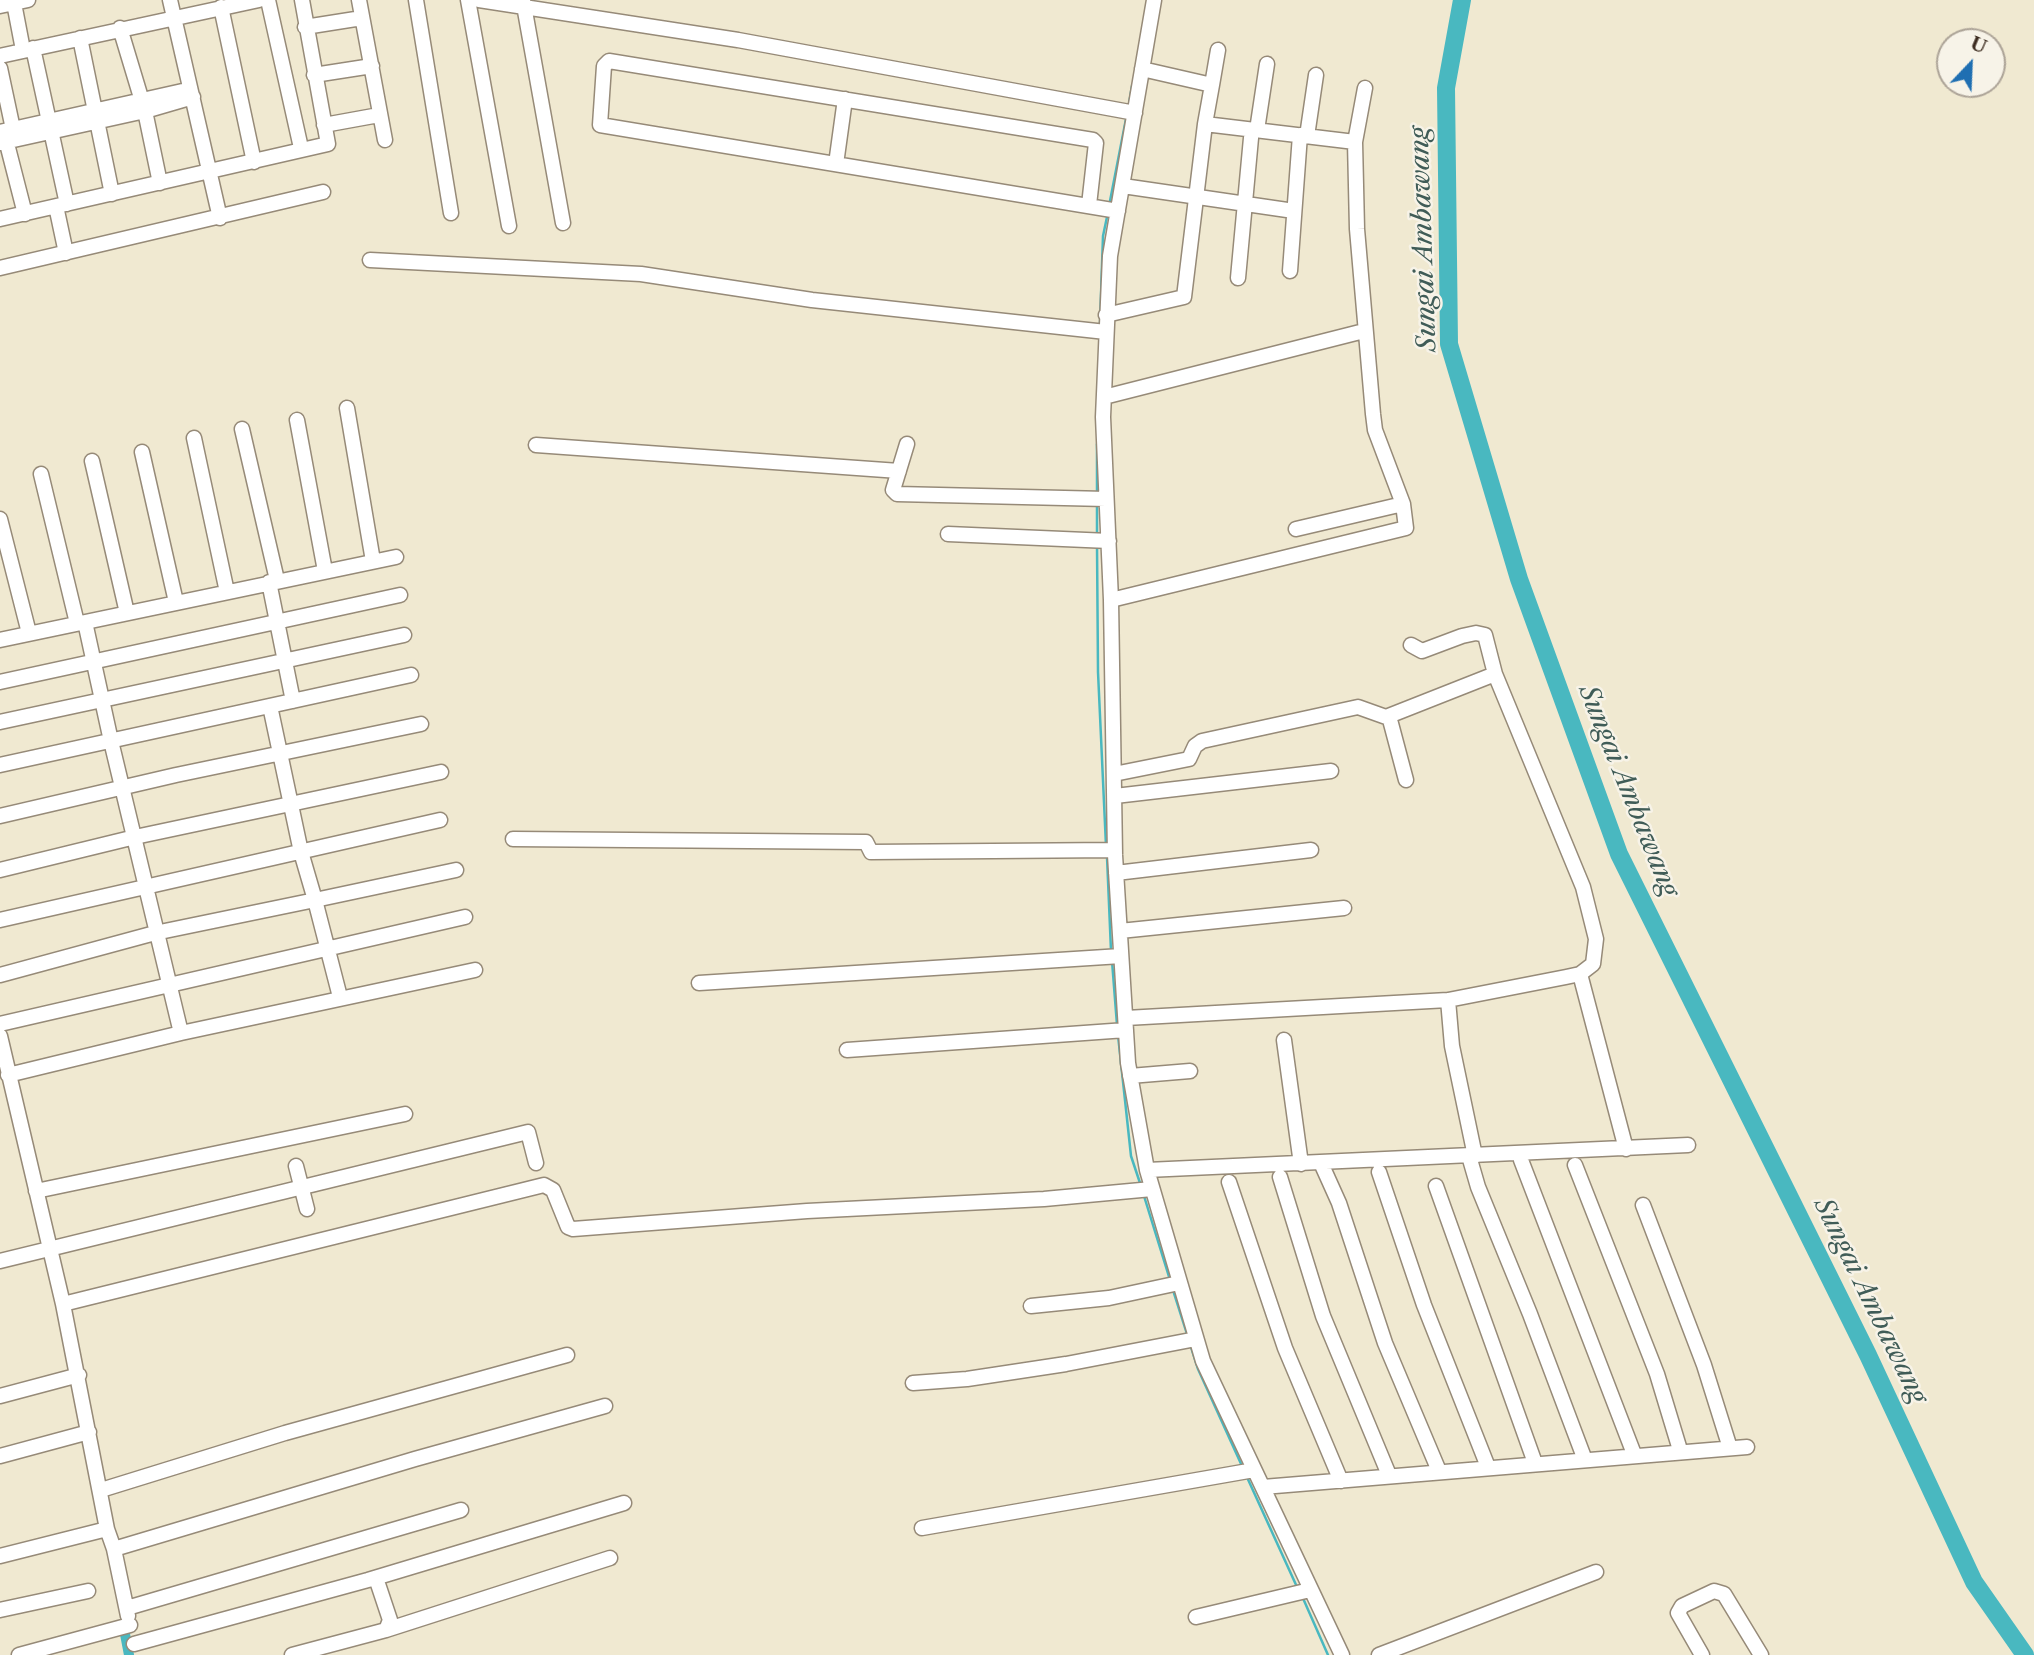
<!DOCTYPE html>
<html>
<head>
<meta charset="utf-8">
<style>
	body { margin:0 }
	#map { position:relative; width:2034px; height:1655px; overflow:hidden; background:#f0e9d1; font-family:"Libre Caslon Text",serif }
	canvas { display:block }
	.north { position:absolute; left:1936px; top:28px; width:70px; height:70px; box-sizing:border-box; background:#f7f3e8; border:2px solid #aca397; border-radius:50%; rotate:23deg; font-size:19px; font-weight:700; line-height:28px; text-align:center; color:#3b2a1e }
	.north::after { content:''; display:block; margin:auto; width:24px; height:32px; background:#1f6fb2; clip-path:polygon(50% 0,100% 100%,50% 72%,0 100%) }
</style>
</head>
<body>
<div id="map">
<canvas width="2034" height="1655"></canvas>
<div class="north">U</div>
</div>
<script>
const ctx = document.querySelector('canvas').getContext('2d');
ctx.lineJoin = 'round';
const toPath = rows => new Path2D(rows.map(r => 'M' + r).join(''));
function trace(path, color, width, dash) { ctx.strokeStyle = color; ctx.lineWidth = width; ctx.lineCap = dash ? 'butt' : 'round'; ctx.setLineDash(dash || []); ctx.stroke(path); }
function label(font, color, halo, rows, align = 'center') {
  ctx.font = font + ' "Libre Caslon Text",serif'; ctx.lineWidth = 5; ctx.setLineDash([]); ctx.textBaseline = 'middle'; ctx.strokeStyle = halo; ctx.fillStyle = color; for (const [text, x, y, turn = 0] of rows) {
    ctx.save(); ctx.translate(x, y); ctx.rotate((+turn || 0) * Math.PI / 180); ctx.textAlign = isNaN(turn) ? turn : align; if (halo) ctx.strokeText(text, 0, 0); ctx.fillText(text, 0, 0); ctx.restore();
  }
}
trace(toPath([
	[1129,104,1132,86],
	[1110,201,1126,119],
	[1100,324,1103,236,1107,217],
	[1097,444,1097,491],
	[1097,507,1097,535],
	[1097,545,1098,672,1106,846],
	[1107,857,1111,951],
	[1112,961,1117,1025],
	[1118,1035,1131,1156,1140,1183],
	[1144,1196,1170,1280],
	[1173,1290,1188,1337],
	[1191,1347,1198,1369,1242,1466],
	[1246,1475,1297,1587],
	[1302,1596,1328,1655]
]), '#49b8c0', 2.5);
trace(toPath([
	[125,1634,129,1655]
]), '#49b8c0', 10);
trace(toPath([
	[1462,0,1446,88,1449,344,1519,579,1619,854,1868,1355,1974,1582,2025,1655]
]), '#49b8c0', 18);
const minor = toPath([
	[170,0,220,218],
	[268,0,301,148],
	[359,0,385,140],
	[416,0,451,213],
	[468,0,509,226],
	[479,0,738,40,1135,113],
	[523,0,563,223],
	[1154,0,1110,256,1103,417,1111,600,1115,855,1128,1063,1147,1170,1203,1361,1342,1655],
	[14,3,23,50],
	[0,6,28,0],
	[221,7,254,162],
	[305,27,362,18],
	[120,28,145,111,160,183],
	[80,38,112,194],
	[33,48,67,204],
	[0,56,259,0],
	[0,68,13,129],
	[1142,69,1212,85,1205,124,1355,142,1365,88],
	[314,75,372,66],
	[1212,85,1218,50],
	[324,125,379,115],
	[1257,130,1267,64],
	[0,132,187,90],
	[4,132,25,214],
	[1307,136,1316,75],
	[0,143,145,111,193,97],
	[836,164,845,99],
	[1123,186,1294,211],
	[1089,205,1096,143,1093,140,609,61,604,66,600,125,1118,211],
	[56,206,66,253],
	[0,219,328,144,302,0],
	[370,260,641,274,812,300,1106,332],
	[0,268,323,192],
	[1290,271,1300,135],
	[1238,278,1251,138],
	[1106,315,1184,297,1205,124],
	[1104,397,1364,331],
	[347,408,373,561],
	[297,420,325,571],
	[242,429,277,580],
	[194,438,227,592],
	[907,444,893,490,897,494,1106,499],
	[536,445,899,471],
	[142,452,176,602],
	[92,461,127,613],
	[41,474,77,623],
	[0,519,29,633],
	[1296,529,1403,504],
	[948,534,1109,541],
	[269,582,293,701],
	[1111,600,1406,528,1403,504,1375,430,1373,414,1357,229,1355,142],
	[85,622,111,741,181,1033,475,970],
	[0,640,396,557],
	[0,682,400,595],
	[270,706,301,852,315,900,456,870],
	[1389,716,1406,780],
	[0,722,404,635],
	[0,765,411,675],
	[1114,774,1189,759,1195,746,1202,741,1358,707,1386,717,1495,674],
	[1115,796,1331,771],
	[0,816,176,775,421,724],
	[513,839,866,842,871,852,1115,850],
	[0,870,135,837,441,772],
	[1116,873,1311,850],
	[0,920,440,820],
	[1120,931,1344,908],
	[1580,974,1626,1149],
	[0,975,155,933,315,900,340,997],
	[699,983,1121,956],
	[1448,1000,1452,1046,1475,1156],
	[1126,1018,1448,1000,1566,977,1580,974,1593,964,1596,939,1583,887,1495,674,1485,635,1476,633,1462,636,1422,651,1411,645],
	[0,1024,465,917],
	[0,1036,63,1304,107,1529,114,1549,415,1459,605,1406],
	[1284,1040,1301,1164],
	[847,1050,1126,1030],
	[8,1075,181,1033],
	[1130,1076,1190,1071],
	[1469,1156,1478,1187,1530,1314,1585,1460],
	[1521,1160,1634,1454],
	[1321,1163,1339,1203,1385,1343,1439,1471],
	[1575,1165,1657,1374,1680,1450],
	[296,1166,307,1209],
	[1147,1170,1688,1145],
	[1379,1172,1424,1305,1488,1467],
	[1280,1177,1323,1316,1389,1475],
	[1229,1182,1285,1348,1341,1481],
	[1436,1186,1535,1463],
	[36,1191,405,1114],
	[1643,1205,1704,1365,1730,1448],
	[0,1261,528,1132,536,1163],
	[63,1304,544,1185,553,1190,568,1227,573,1229,807,1211,1044,1199,1152,1189],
	[1031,1306,1109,1298,1179,1283],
	[913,1383,967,1379,1066,1364,1196,1339],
	[0,1396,79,1375],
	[0,1456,89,1432],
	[1263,1487,1747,1447],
	[101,1490,285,1433,567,1355],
	[922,1528,1254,1470],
	[114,1549,128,1616],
	[0,1556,107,1529],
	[127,1608,461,1510],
	[0,1610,88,1591],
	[1196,1617,1310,1590],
	[386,1630,610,1558],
	[134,1644,368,1580,624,1503],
	[19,1655,130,1625],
	[292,1655,386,1630,390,1620,376,1578],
	[1379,1655,1596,1572],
	[1702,1655,1678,1613,1682,1606,1714,1591,1724,1594,1761,1655]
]);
trace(minor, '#968a78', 17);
trace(minor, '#fff', 14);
label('italic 26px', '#405c57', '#f7f3e8', [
	["Sungai Ambawang",1424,239,-92],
	["Sungai Ambawang",1628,791,68],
	["Sungai Ambawang",1870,1301,64]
]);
</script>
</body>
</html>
